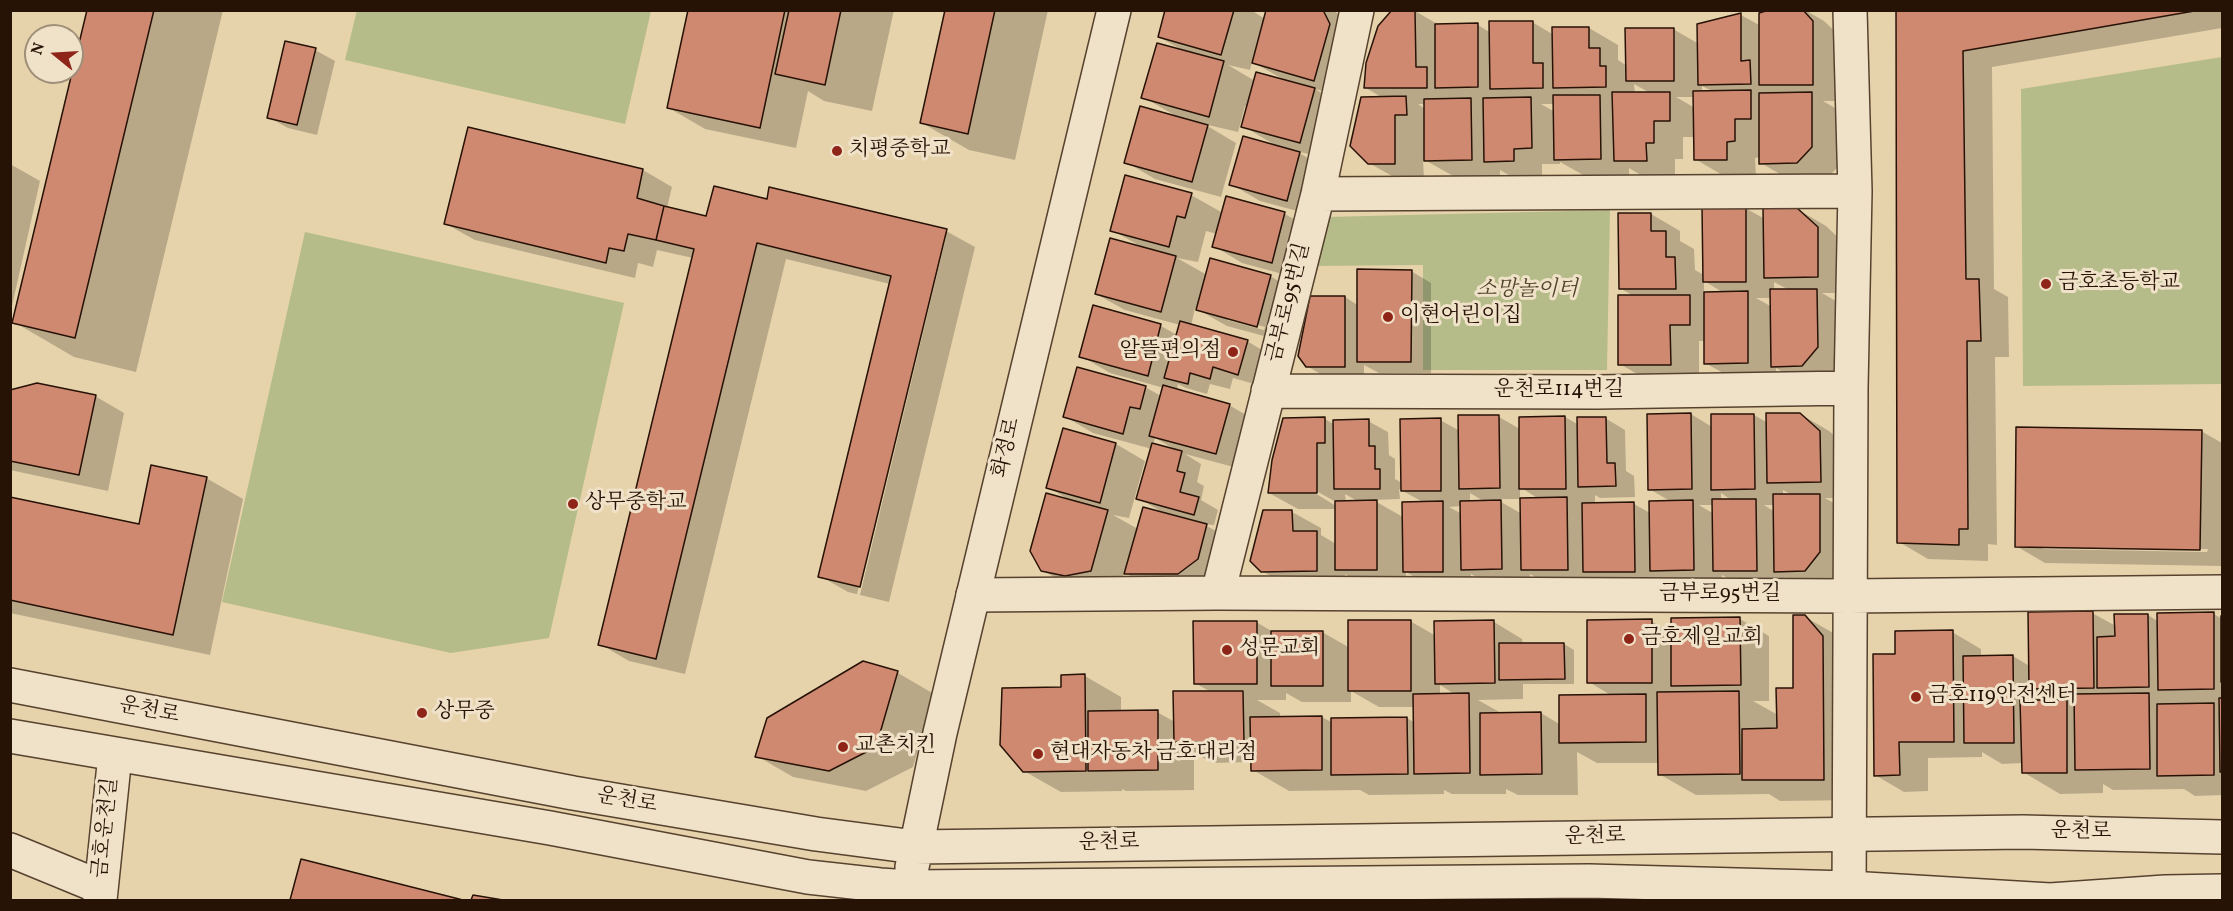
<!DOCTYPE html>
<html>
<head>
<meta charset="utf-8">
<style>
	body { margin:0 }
	#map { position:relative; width:2233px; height:911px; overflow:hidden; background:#e7d3ab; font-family:Vollkorn,serif }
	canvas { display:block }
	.frame { position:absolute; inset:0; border:12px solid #271206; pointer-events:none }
	.north { position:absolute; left:24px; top:24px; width:60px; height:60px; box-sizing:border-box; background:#efe2c8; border:2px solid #9f8f7a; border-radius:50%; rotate:288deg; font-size:16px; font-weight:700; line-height:24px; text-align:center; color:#271206 }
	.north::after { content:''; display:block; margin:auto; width:21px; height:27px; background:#8f2418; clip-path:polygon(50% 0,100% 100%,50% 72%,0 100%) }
</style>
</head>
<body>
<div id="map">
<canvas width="2233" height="911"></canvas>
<div class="frame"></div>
<div class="north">N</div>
</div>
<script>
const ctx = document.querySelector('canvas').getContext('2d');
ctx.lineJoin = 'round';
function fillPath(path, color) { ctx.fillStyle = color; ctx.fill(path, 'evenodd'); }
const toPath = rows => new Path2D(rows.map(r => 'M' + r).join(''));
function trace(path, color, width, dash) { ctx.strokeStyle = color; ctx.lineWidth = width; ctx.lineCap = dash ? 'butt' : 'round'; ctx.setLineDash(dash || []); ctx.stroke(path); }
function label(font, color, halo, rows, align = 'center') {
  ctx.font = font + ' Vollkorn,"Noto Serif KR",serif'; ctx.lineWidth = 6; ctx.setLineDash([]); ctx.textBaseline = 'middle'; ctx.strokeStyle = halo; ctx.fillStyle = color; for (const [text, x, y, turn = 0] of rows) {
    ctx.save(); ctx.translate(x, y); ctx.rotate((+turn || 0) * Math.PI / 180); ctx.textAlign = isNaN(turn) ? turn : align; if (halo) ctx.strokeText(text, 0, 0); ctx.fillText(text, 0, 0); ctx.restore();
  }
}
fillPath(toPath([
	[357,10,651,10,651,11,625,124,345,60],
	[2222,57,2222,384,2023,386,2021,89],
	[1610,210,1607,370,1423,370,1423,265,1313,266,1326,217],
	[305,232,624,303,549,638,451,653,222,602]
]), '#b5bc89');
fillPath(toPath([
	[89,10,223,10,136,372,74,357,14,322],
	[689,10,894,10,872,111,824,101,808,91,796,148,705,129,669,108],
	[946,10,1048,10,1015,160,969,150,922,123],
	[1167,10,1251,10,1265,19,1268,10,1332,10,1348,20,1343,96,1315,89,1343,106,1329,159,1296,151,1328,170,1316,216,1260,201,1231,184,1275,145,1243,126,1248,107,1245,106,1238,132,1204,124,1236,143,1221,197,1155,179,1126,162,1176,116,1143,97,1184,51,1159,37],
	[1252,62,1283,79,1255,81,1228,65,1250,70],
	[1774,10,1805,10,1824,21,1842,38,1842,101,1823,101,1840,111,1841,164,1826,179,1790,180,1761,163,1761,157,1755,158,1756,176,1724,176,1695,159,1695,137,1683,137,1683,159,1675,159,1675,177,1644,177,1629,168,1629,175,1585,176,1560,162,1560,164,1542,164,1542,177,1514,178,1500,170,1500,176,1455,177,1423,159,1424,179,1399,180,1369,163,1383,98,1366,88,1392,12,1415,11,1439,25,1478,25,1491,33,1532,22,1554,35,1589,28,1618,45,1618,60,1627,66,1673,29,1699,44,1741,15,1761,26],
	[1634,84,1650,93,1635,94],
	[1702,86,1714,92,1702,92],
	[1676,97,1695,97,1695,108],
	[1418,104,1425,104,1425,109],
	[1541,104,1555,104,1555,112],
	[1898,10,2222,10,2222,28,1992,67,1994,289,2008,297,2009,357,1995,357,1997,545,1988,544,1988,561,1928,559,1899,542],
	[315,50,335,61,317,135,288,128,268,117],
	[469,129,643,170,672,187,667,208,707,218,768,201,946,231,975,247,889,602,848,592,820,576,890,284,786,259,685,674,629,661,600,644,693,258,657,250,653,267,638,263,635,278,475,240,446,224],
	[943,237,946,237,860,595,857,594],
	[10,164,40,181,10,315],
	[1191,195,1223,213,1227,198,1285,214,1313,230,1301,279,1242,263,1214,246,1217,234,1206,231,1198,262,1177,258,1207,275,1270,276,1299,293,1286,342,1227,326,1195,308,1191,326,1247,341,1267,353,1258,385,1233,378,1230,389,1210,384,1207,394,1186,388,1178,384,1177,391,1229,405,1258,422,1245,470,1185,454,1201,464,1197,482,1204,486,1201,500,1218,510,1214,525,1203,524,1236,542,1227,576,1154,590,1124,572,1119,587,1071,587,1042,570,1069,500,1048,487,1064,430,1116,444,1145,461,1129,518,1113,515,1138,529,1162,512,1138,498,1152,449,1093,433,1064,416,1145,387,1161,396,1164,388,1110,373,1081,356,1094,307,1161,326,1177,335,1180,325,1125,310,1096,294,1140,246,1112,230],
	[1227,317,1265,327,1264,330,1227,320],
	[1155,438,1176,450,1153,445],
	[1745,208,1765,219,1797,209,1826,226,1846,245,1846,293,1822,293,1846,307,1846,364,1831,382,1801,383,1776,368,1776,379,1734,379,1705,363,1705,341,1699,341,1699,381,1649,381,1620,364,1635,297,1620,288,1651,214,1680,231,1680,241,1694,249,1695,270,1704,275],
	[1704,281,1724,293,1704,293],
	[1774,282,1789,290,1774,290],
	[1756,298,1772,298,1772,307],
	[1411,271,1431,283,1431,373,1379,373,1364,365,1364,378,1327,378,1307,366,1345,297,1359,306],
	[10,391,95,396,124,413,108,491,10,470],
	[1691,414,1712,427,1712,416,1754,415,1768,423,1800,414,1829,431,1849,449,1850,498,1825,498,1849,512,1834,587,1804,588,1785,577,1785,586,1743,587,1722,575,1722,586,1680,587,1663,577,1663,588,1551,586,1530,574,1530,585,1491,586,1471,574,1471,588,1433,588,1406,572,1406,586,1366,586,1345,574,1346,587,1292,588,1262,571,1292,512,1321,528,1321,535,1336,544,1336,509,1298,509,1269,493,1325,419,1335,425,1368,421,1388,432,1389,455,1395,459,1395,479,1402,483,1440,420,1460,431,1499,417,1520,429,1565,417,1579,425,1605,418,1625,430,1626,471,1634,476,1635,497,1600,498,1595,495,1595,504,1634,504,1650,513,1672,502,1649,489,1649,415],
	[1520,487,1539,499,1522,514,1496,499,1520,499],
	[1311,488,1336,502,1336,506,1310,490],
	[1399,489,1425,503,1403,517,1373,500,1400,499],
	[1783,490,1792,495,1783,495],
	[1470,493,1485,502,1470,502],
	[1721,493,1733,501,1721,501],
	[1345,494,1359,502,1346,502],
	[1699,505,1714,505,1714,514],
	[1764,505,1775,505,1775,512],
	[1462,506,1462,514,1449,507],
	[2201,431,2222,443,2222,566,2045,563,2016,546],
	[2043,546,2208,549,2207,552,2043,549],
	[206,478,243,499,210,655,10,613,10,499,140,526],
	[2092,613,2116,626,2148,615,2159,622,2214,614,2222,619,2222,617,2222,795,2195,796,2184,789,2113,790,2103,784,2103,793,2060,794,2023,772,2023,763,2002,764,1982,752,1982,757,1928,758,1928,791,1904,792,1875,775,1897,655,1952,632,1981,649,1981,657,2013,656,2031,667],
	[1805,617,1842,638,1860,800,1780,801,1769,794,1696,795,1659,774,1659,763,1597,763,1577,752,1578,795,1518,795,1506,789,1506,794,1452,794,1444,790,1444,794,1369,795,1360,790,1289,791,1253,770,1252,762,1212,763,1194,752,1194,790,1126,791,1122,789,1122,791,1061,792,1024,771,1063,688,1085,676,1121,697,1121,712,1157,712,1175,722,1211,692,1195,683,1256,622,1275,633,1322,632,1350,648,1410,621,1436,636,1494,622,1522,639,1523,645,1564,644,1574,650,1574,684,1523,684,1523,699,1478,700,1503,714,1541,713,1561,725,1612,696,1589,682,1651,621,1673,633,1740,619,1769,636,1769,701,1753,701,1778,715,1795,689],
	[1440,685,1456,695,1440,695],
	[1351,691,1379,707,1415,707,1415,723,1407,718,1333,723,1322,717,1280,718,1280,713,1257,700,1286,700,1286,693,1302,702,1351,702],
	[863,663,898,673,934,694,913,767,866,791,793,777,757,756],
	[302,861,457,900,292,900]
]), '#0003');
const building = toPath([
	[87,10,154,10,75,338,12,323,87,10],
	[688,10,785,10,760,128,667,108,688,10],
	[789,10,841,10,825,85,775,74,789,10],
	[945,10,995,10,968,134,920,123,945,10],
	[1165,10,1234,10,1221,55,1158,37,1165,10],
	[1266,10,1323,10,1330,24,1314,81,1252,63,1266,10],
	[1392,10,1415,10,1416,67,1427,67,1427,88,1364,88,1366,63,1378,26,1392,10],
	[1769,10,1803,10,1813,21,1813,85,1759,85,1759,13,1769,10],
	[1896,10,2200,10,1963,51,1966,279,1979,279,1981,341,1967,341,1968,529,1959,529,1959,545,1897,543,1896,10],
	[1741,13,1741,61,1750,60,1751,84,1698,85,1697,24,1741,13],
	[1489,21,1533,21,1533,63,1543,63,1543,88,1490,89,1489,21],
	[1478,23,1478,87,1435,88,1435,24,1478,23],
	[1552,27,1589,27,1589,48,1600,48,1600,66,1606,66,1606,87,1553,88,1552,27],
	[1625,28,1674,28,1674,81,1626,81,1625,28],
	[285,41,316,48,297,125,267,118,285,41],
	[1157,43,1224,61,1209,117,1141,98,1157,43],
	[1256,72,1315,88,1300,143,1241,127,1256,72],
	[1751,90,1751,119,1735,119,1735,141,1727,142,1727,160,1694,160,1693,91,1751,90],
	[1612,92,1670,92,1670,121,1654,121,1654,143,1646,143,1647,161,1614,161,1612,92],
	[1812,92,1812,147,1797,163,1759,164,1759,93,1812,92],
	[1553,95,1600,95,1601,159,1554,160,1553,95],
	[1406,96,1407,115,1395,115,1395,164,1368,164,1350,146,1361,97,1406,96],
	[1531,97,1532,148,1514,149,1514,161,1484,162,1483,98,1531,97],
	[1471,98,1472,160,1424,161,1424,99,1471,98],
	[1140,106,1208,125,1192,182,1124,163,1140,106],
	[468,127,643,169,637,198,664,206,656,240,628,234,624,251,609,248,606,263,444,224,468,127],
	[1243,136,1300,152,1287,201,1229,185,1243,136],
	[1125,175,1192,193,1185,218,1177,216,1169,247,1110,231,1125,175],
	[714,186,767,199,769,187,947,229,860,587,818,577,891,276,757,243,656,659,598,645,694,249,656,240,664,206,706,216,714,186],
	[1226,196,1285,212,1272,263,1212,247,1226,196],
	[1702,207,1746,207,1746,282,1703,282,1702,207],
	[1763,208,1797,208,1818,227,1818,277,1764,278,1763,208],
	[1618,213,1651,213,1651,231,1666,231,1666,257,1675,257,1676,289,1619,289,1618,213],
	[1110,238,1176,256,1161,312,1095,294,1110,238],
	[1210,258,1271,275,1257,327,1196,310,1210,258],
	[1357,269,1412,270,1411,362,1357,362,1357,269],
	[1770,289,1817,289,1818,347,1802,366,1771,367,1770,289],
	[1748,291,1748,363,1704,364,1704,292,1748,291],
	[1618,295,1690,295,1690,325,1670,325,1671,365,1618,365,1618,295],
	[1310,296,1345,296,1345,367,1306,367,1298,356,1310,296],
	[1093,305,1161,324,1148,376,1079,357,1093,305],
	[1180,321,1248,340,1238,375,1213,367,1210,379,1190,373,1188,384,1164,378,1180,321],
	[1077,367,1146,386,1140,409,1130,407,1123,434,1063,417,1077,367],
	[37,383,96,395,79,475,10,461,10,390,37,383],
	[1163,385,1230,404,1216,454,1149,436,1163,385],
	[1691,413,1692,489,1648,490,1647,414,1691,413],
	[1766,413,1800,413,1820,431,1821,482,1767,483,1766,413],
	[1711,414,1754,414,1755,489,1711,490,1711,414],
	[1458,415,1499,415,1500,488,1459,489,1458,415],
	[1565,416,1566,489,1519,489,1519,417,1565,416],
	[1325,417,1325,443,1317,443,1317,493,1268,493,1272,460,1283,418,1325,417],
	[1577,417,1606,417,1607,463,1615,463,1616,486,1578,487,1577,417],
	[1441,418,1441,491,1401,491,1400,419,1441,418],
	[1369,419,1369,446,1375,446,1375,469,1380,469,1380,489,1334,489,1333,420,1369,419],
	[2016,427,2202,430,2200,550,2015,547,2016,427],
	[1063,428,1116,443,1100,503,1046,488,1063,428],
	[1152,443,1182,451,1177,471,1185,473,1180,492,1199,497,1194,515,1136,499,1152,443],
	[151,465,207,477,173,635,10,600,10,497,139,524,151,465],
	[1046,493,1108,510,1091,571,1065,576,1041,571,1030,551,1046,493],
	[1773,494,1820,494,1820,552,1805,571,1774,572,1773,494],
	[1567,497,1568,570,1521,570,1520,498,1567,497],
	[1712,499,1756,499,1757,571,1713,571,1712,499],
	[1377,500,1377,570,1335,570,1335,501,1377,500],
	[1501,500,1502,569,1461,570,1460,501,1501,500],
	[1693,500,1694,570,1650,571,1649,501,1693,500],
	[1443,501,1443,572,1403,572,1402,502,1443,501],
	[1634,502,1635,572,1583,572,1582,503,1634,502],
	[1143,507,1207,524,1198,559,1178,574,1124,574,1143,507],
	[1263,510,1292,510,1293,531,1317,531,1317,571,1261,572,1250,561,1263,510],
	[2093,611,2094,688,2029,689,2028,612,2093,611],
	[2214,612,2214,689,2158,690,2157,613,2214,612],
	[2114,614,2148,614,2149,687,2097,688,2097,637,2115,636,2114,614],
	[1793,615,1805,615,1823,636,1824,780,1742,780,1742,729,1777,728,1776,688,1793,688,1793,615],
	[2222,615,2222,682,2221,682,2221,616,2222,615],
	[1740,617,1741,685,1671,686,1671,618,1740,617],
	[1652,619,1652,683,1587,683,1587,620,1652,619],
	[1348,620,1411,620,1411,691,1348,691,1348,620],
	[1494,620,1495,683,1435,684,1434,621,1494,620],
	[1193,621,1257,621,1257,684,1194,684,1193,621],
	[1953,630,1954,742,1899,742,1900,775,1874,776,1873,654,1895,654,1895,631,1953,630],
	[1271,631,1323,631,1323,686,1271,686,1271,631],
	[1499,643,1564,643,1565,679,1499,680,1499,643],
	[2013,655,2014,743,1964,743,1963,656,2013,655],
	[863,661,898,671,876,747,829,771,755,757,767,718,863,661],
	[1085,674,1086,771,1023,772,1000,745,1002,688,1061,687,1061,675,1085,674],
	[1173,691,1243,691,1244,742,1174,742,1173,691],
	[1739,691,1740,774,1658,775,1657,692,1739,691],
	[1469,693,1470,773,1414,774,1413,694,1469,693],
	[2149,693,2150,769,2075,770,2074,694,2149,693],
	[1646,694,1646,742,1559,743,1559,695,1646,694],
	[2219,698,2222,698,2222,772,2220,772,2219,698],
	[2020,700,2067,700,2067,773,2022,773,2020,700],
	[2214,703,2214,775,2157,776,2157,704,2214,703],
	[1158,710,1158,770,1088,771,1088,711,1158,710],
	[1541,712,1542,774,1480,775,1480,713,1541,712],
	[1322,716,1322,770,1251,771,1250,717,1322,716],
	[1407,717,1408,774,1331,775,1331,718,1407,717],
	[301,859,463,900,290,900,301,859],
	[473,895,503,900,471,900,473,895]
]);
fillPath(building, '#cf8971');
trace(building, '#271206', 1.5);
const minor = toPath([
	[1318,194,1855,191],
	[1268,391,1597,392,1851,388],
	[1218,593,1318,194,1357,10],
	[973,595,1218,593,1850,596,2222,592],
	[10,850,100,887],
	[100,900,115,755],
	[1849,900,1851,388,1855,191,1850,10]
]);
const tertiary = toPath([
	[10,685,573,793,816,834,915,847,2023,832,2222,837],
	[10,736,550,828,808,877,880,885,909,887,1589,881,1849,888,2050,900,2165,892,2222,891],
	[912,867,940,733,1114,10]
]);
trace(minor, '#57422f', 36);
trace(tertiary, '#57422f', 36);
trace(minor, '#efe2c8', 33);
trace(tertiary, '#efe2c8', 33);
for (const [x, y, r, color] of [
	[837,151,6,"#8f2418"],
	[2046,284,6,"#8f2418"],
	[1388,317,6,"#8f2418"],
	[1233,352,6,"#8f2418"],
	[573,504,6,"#8f2418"],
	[1629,639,6,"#8f2418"],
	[1227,650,6,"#8f2418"],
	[1916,697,6,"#8f2418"],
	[422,713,6,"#8f2418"],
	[843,747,6,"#8f2418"],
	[1038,754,6,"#8f2418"]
]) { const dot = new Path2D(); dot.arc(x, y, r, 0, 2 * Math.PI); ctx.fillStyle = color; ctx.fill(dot); trace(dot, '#efe2c8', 2); }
label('21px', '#271206', '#efe2c8', [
	["치평중학교",849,151],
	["금호초등학교",2058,284],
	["이현어린이집",1400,317],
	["알뜰편의점",1221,352,"right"],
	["상무중학교",585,504],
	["금호제일교회",1641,639],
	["성문교회",1239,650],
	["금호119안전센터",1928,697],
	["상무중",434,713],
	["교촌치킨",855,747],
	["현대자동차 금호대리점",1050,754]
], 'left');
label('italic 21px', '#52452d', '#efe2c8', [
	["소망놀이터",1527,291]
]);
label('21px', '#271206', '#efe2c8', [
	["금부로95번길",1290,303,-76],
	["운천로114번길",1559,391],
	["화정로",1008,448,-77],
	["금부로95번길",1720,595],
	["운천로",149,712,11],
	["운천로",627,802,10],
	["금호운천길",107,828,-84],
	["운천로",2081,833,1],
	["운천로",1595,838,-1],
	["운천로",1109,844,-1]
]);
</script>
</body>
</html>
